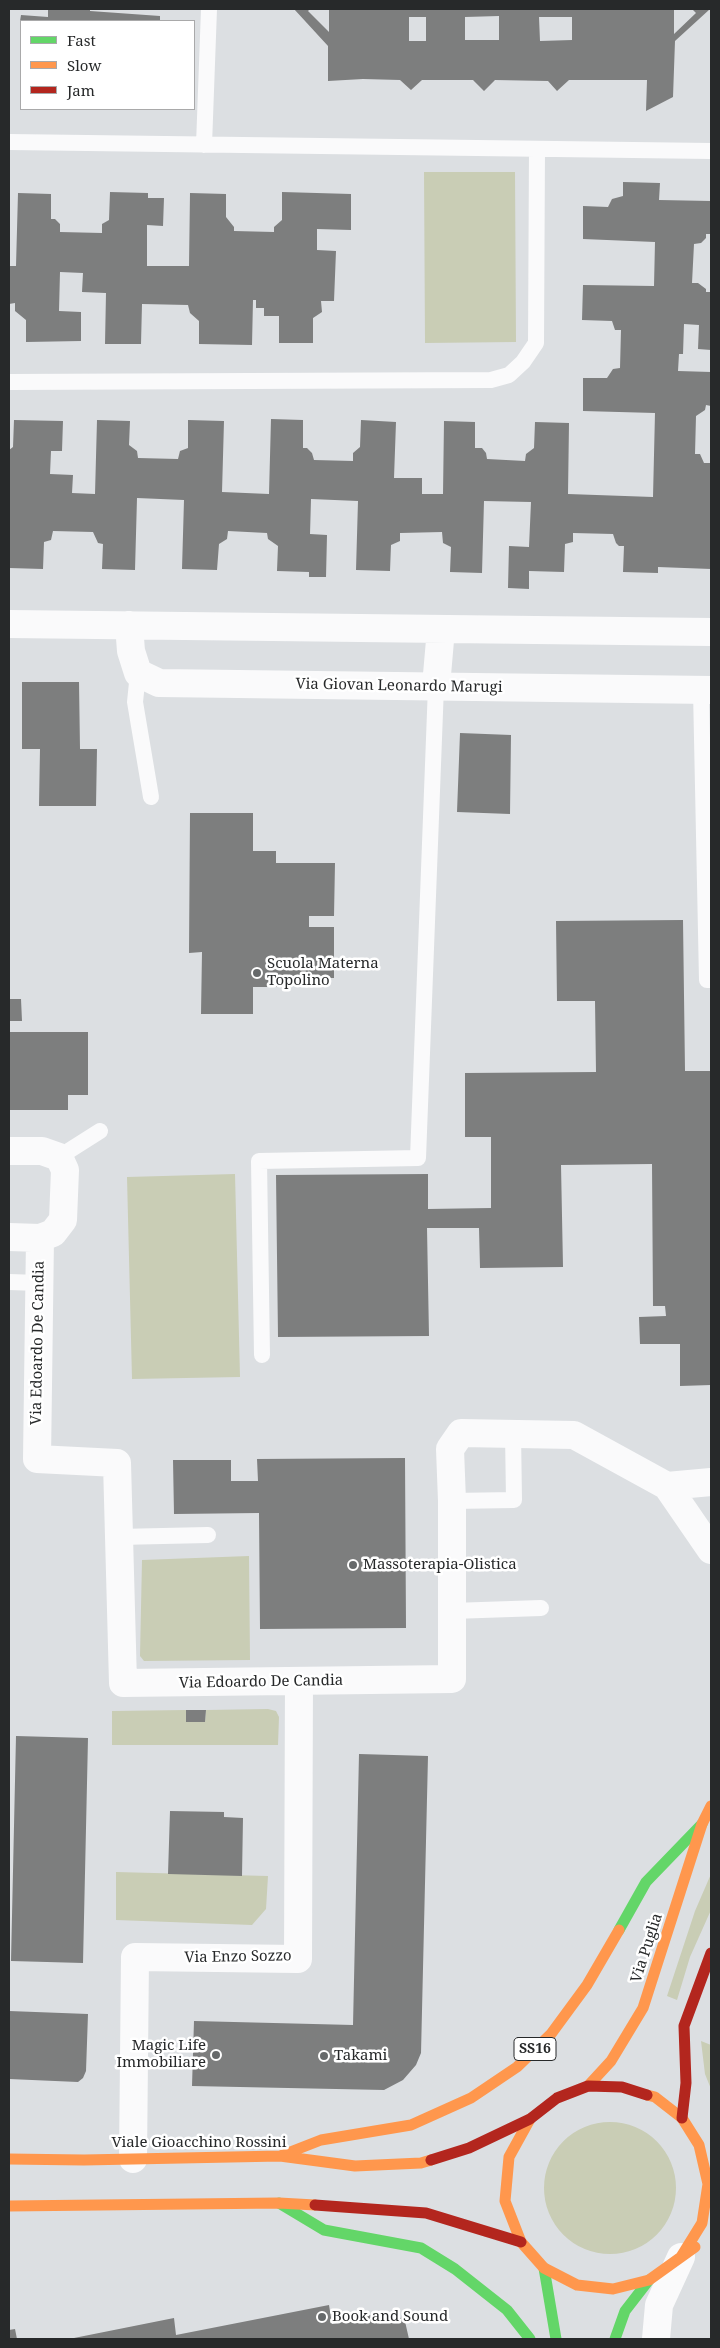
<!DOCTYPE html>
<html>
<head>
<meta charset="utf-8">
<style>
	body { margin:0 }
	#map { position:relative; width:720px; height:2348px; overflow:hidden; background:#dcdfe2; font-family:"Noto Serif",serif }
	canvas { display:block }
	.frame { position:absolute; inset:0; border:10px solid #27292a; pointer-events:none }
	.legend { position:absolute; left:20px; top:20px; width:175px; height:90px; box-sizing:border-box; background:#fff; border:1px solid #a9a9aa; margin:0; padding:6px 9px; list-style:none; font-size:15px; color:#27292a }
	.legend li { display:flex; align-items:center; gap:10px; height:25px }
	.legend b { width:25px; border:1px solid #a9a9aa }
</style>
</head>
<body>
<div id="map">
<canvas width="720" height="2348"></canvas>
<div class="frame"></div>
<ul class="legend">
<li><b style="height:6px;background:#63d668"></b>Fast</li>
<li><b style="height:6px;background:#ff974d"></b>Slow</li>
<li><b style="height:6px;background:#b3261e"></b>Jam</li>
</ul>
</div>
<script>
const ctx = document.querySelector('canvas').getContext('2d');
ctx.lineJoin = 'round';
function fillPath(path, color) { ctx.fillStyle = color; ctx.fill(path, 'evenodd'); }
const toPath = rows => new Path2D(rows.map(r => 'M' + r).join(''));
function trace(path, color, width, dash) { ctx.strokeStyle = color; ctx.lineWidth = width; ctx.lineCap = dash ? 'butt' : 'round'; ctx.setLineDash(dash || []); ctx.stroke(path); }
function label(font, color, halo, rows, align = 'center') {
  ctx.font = font + ' "Noto Serif",serif'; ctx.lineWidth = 5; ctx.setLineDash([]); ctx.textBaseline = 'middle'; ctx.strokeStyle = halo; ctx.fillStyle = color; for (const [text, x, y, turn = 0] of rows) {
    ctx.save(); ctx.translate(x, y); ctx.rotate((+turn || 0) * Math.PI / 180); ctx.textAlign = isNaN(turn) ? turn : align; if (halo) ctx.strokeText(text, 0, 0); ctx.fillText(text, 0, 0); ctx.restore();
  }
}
fillPath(toPath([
	[424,172,515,172,516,342,425,343],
	[235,1174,240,1377,132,1379,127,1177],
	[249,1556,250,1660,144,1661,140,1656,142,1560],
	[268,1709,276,1711,279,1717,278,1745,112,1745,112,1711,186,1710,186,1721,205,1722,206,1710],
	[116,1872,268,1876,266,1909,252,1925,116,1920],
	[711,1874,711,1910,690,1957,677,2000,667,1996,695,1911],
	[701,2041,711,2045,711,2089,705,2074],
	'544 2188a66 66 0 1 1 132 0a66 66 0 1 1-132 0Z'
]), '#c9cdb5');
fillPath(toPath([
	[48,9,90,9,90,11,160,16,160,21,20,21,21,15,48,17],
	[294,9,310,9,308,11,329,32,329,9,674,9,674,34,696,13,692,9,710,9,675,41,673,97,646,111,647,80,569,80,557,91,548,81,495,80,484,91,473,80,422,80,411,90,400,80,363,79,328,81,328,46],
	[499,16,499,40,465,40,465,17],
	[409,17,426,17,426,41,409,41],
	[539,17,572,17,572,40,540,41],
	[623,182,660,183,659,200,711,201,711,234,706,234,706,238,701,243,694,244,692,283,698,283,706,289,706,292,711,292,711,350,698,349,699,325,684,324,683,354,679,354,678,371,711,372,711,406,706,405,705,410,696,416,695,454,700,454,704,463,711,463,711,569,658,567,658,573,623,572,624,546,619,546,616,543,613,534,573,533,573,542,565,544,564,572,529,571,529,589,508,588,509,546,529,547,531,502,484,501,482,573,450,572,451,547,443,543,442,532,400,533,400,541,391,545,390,571,356,570,358,501,311,499,310,534,327,535,326,577,309,577,309,572,277,571,278,546,268,539,267,533,228,531,227,539,219,544,217,570,182,569,184,500,137,498,135,570,102,569,103,544,98,543,93,532,53,531,51,540,44,542,43,569,9,568,9,450,13,447,14,420,63,421,62,451,51,451,50,474,73,475,72,493,95,494,97,420,130,421,129,445,137,451,138,458,178,459,180,451,188,448,188,420,224,421,222,492,269,494,271,419,303,420,303,448,307,448,312,453,314,460,353,461,353,453,360,447,361,420,396,422,394,478,422,478,422,494,443,494,444,421,475,422,475,448,482,448,486,453,487,459,525,461,526,454,534,448,535,422,569,423,568,494,653,497,655,413,583,411,583,378,607,378,613,369,620,368,621,330,615,330,612,321,582,320,583,285,654,286,655,242,583,239,583,206,608,207,612,199,623,196],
	[110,192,148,193,148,198,164,198,163,226,147,225,147,266,189,266,190,193,226,194,226,217,234,227,234,231,274,232,274,227,282,220,282,192,351,194,351,230,317,229,317,250,336,251,334,301,321,301,322,312,313,318,313,343,279,343,279,316,264,316,264,308,256,308,256,300,253,300,252,345,199,344,199,321,190,313,188,305,142,304,141,344,105,344,106,293,82,292,83,273,60,272,59,311,81,312,81,341,26,342,26,320,15,311,15,303,9,304,9,266,16,266,18,193,51,194,51,219,55,219,60,224,60,232,102,233,102,224,109,220],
	[22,682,79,682,80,749,97,749,96,806,39,806,40,749,22,749],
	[460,733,511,735,510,814,457,812],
	[190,813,253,813,253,851,276,851,276,863,335,863,334,916,309,916,309,927,334,927,334,978,280,978,280,987,253,987,253,1014,201,1014,202,952,189,953],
	[683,920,685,1071,711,1071,711,1385,680,1386,680,1344,640,1344,639,1317,666,1316,665,1306,653,1306,652,1164,561,1165,563,1267,480,1268,479,1228,427,1228,429,1336,278,1337,276,1175,428,1174,428,1209,491,1208,491,1137,465,1137,465,1073,596,1072,595,1001,557,1001,556,921],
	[9,999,21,999,22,1021,9,1021],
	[9,1032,88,1032,88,1095,68,1095,68,1110,9,1110],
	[405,1458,406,1628,260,1629,259,1513,174,1514,173,1460,231,1460,231,1481,258,1481,257,1459],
	[186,1710,206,1710,205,1722,186,1722],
	[16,1736,88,1738,83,1963,11,1961],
	[359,1754,428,1756,421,2053,416,2065,403,2080,384,2090,192,2086,194,2021,353,2025],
	[170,1811,224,1812,224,1817,243,1818,242,1876,168,1874],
	[9,2011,88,2014,86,2071,83,2078,78,2082,9,2079],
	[329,2305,332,2324,370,2315,371,2318,394,2314,396,2319,404,2317,409,2339,69,2339,174,2318,176,2335],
	[15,2329,17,2339,9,2339,9,2330]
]), '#7d7e7e');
trace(toPath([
	[9,142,711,151],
	[204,145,209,9],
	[9,382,491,380,509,375,523,362,536,343,537,149],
	[138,673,135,702,151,797],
	[701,690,707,980,711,980],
	[59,1157,100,1131],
	[9,1282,39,1283],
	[262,1355,259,1161,418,1158,436,686],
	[452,1501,514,1500,513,1433],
	[118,1537,208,1535],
	[452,1611,541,1608]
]), '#fafafb', 16);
trace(toPath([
	[9,624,711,632],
	[129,625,131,651,138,673,159,683,711,690],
	[436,686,441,629],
	[9,1151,42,1151,59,1157,65,1170,63,1220,53,1233,40,1238,9,1237],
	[40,1238,37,1459,117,1463,123,1683,452,1679,452,1501,450,1449,461,1433,574,1435,667,1486,711,1550],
	[667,1486,711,1482],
	[133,2159,135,1957,298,1959,299,1681],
	[656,2339,659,2305,681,2257]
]), '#fafafb', 28);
trace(toPath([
	[619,1930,646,1882,702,1824],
	[279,2203,324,2230,421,2248,455,2269,507,2310,530,2339],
	[544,2268,556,2339],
	[615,2339,625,2311,649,2280]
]), '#63d668', 11);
trace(toPath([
	[588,2086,611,2061,643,2008,702,1824,711,1806],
	[647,2095,655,2097,682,2118,699,2145,708,2184,702,2223,681,2257],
	[530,2119,509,2157,505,2201,521,2242,544,2268,577,2285,613,2289,649,2280,695,2247],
	[280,2156,321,2140,411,2125,471,2098,517,2067,551,2034,587,1985,619,1930],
	[9,2159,84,2160,280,2156,355,2166,421,2163,431,2160],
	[9,2206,279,2203,315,2205]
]), '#ff974d', 11);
trace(toPath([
	[682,2118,686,2083,684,2026,711,1953],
	[431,2160,469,2148,530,2119,557,2098,588,2086,622,2087,647,2095],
	[315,2205,426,2213,521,2242]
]), '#b3261e', 11);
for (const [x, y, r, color] of [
	[257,973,5,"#66696a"],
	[353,1565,5,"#66696a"],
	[216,2055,5,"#66696a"],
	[324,2056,5,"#66696a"],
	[322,2317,5,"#66696a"]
]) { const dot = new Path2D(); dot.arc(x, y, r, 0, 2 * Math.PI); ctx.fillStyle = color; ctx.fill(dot); trace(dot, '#fff', 2); }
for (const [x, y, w] of [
	[535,2049,42]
]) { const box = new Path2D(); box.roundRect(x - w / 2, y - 11.5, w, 23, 4); ctx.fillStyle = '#fff'; ctx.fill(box); trace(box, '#27292a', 1); }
label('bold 14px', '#27292a', null, [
	["SS16",535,2049]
]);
label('15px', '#27292a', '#fff', [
	["Via Giovan Leonardo Marugi",399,686,1],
	["Via Edoardo De Candia",38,1343,-89],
	["Via Edoardo De Candia",261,1682,-1],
	["Via Puglia",647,1948,-72],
	["Via Enzo Sozzo",238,1957,-1],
	["Viale Gioacchino Rossini",199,2143]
]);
label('15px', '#27292a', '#fff', [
	["Scuola Materna",267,964],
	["Topolino",267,981],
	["Massoterapia-Olistica",363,1565],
	["Magic Life",206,2046,"right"],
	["Immobiliare",206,2063,"right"],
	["Takami",334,2056],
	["Book and Sound",332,2317]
], 'left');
</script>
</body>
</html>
